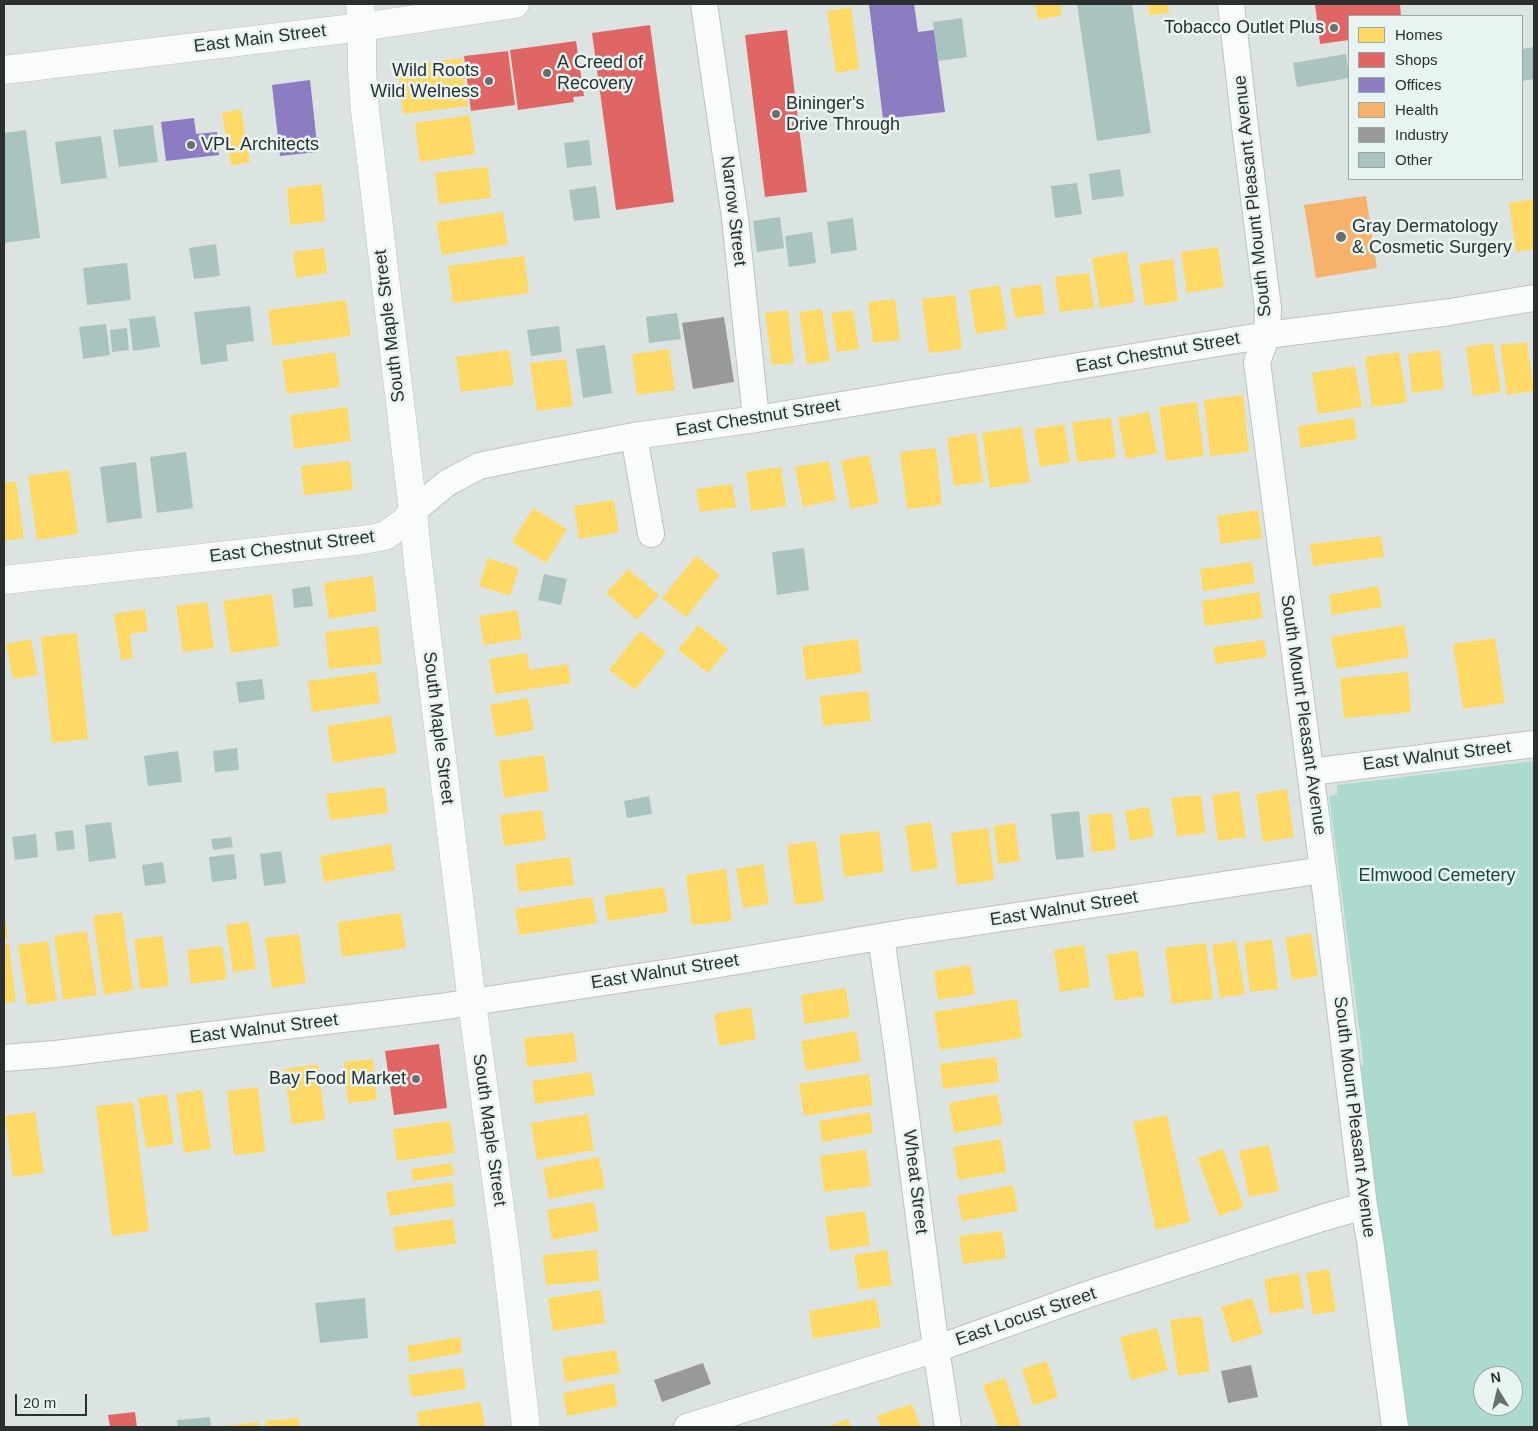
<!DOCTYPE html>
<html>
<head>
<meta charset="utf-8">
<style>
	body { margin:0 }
	#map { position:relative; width:1538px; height:1431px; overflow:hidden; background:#dce4e2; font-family:Helvetica,sans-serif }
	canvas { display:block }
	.frame { position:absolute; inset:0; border:5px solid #2b302f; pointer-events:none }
	.legend { position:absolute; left:1348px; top:15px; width:175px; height:165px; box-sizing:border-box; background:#e7f4f1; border:1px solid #9ca6a3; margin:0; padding:6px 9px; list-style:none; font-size:15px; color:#2b302f }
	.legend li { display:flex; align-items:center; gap:10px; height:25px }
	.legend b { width:25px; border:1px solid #9ca6a3 }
	.north { position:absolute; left:1473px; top:1366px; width:50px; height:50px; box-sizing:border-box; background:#e7f4f1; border:1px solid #9ca6a3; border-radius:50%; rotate:351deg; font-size:14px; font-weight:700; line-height:20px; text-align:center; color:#2b302f }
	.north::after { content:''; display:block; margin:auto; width:18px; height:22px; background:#696f6e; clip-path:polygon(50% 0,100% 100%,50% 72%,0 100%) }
	.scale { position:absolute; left:15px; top:1394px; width:72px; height:22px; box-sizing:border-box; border:2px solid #2b302f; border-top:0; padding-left:6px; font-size:15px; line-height:18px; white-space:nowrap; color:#2b302f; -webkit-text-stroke:4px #e7f4f1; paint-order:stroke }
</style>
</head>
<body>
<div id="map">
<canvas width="1538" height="1431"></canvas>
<div class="frame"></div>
<ul class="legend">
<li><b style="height:14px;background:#ffd966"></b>Homes</li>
<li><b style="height:14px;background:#e06666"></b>Shops</li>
<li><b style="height:14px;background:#8e7cc3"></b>Offices</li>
<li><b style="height:14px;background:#f6b26b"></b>Health</li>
<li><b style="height:14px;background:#999"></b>Industry</li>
<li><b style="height:14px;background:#a9c4be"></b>Other</li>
</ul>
<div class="north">N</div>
<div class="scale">20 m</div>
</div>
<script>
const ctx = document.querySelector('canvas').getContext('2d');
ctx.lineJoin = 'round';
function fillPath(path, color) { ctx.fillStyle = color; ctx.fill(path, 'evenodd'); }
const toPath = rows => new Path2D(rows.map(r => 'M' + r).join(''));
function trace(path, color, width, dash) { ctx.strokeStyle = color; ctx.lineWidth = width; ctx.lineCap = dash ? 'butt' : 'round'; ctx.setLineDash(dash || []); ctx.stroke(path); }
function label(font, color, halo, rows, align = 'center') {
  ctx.font = font + ' Helvetica,sans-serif'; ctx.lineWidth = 5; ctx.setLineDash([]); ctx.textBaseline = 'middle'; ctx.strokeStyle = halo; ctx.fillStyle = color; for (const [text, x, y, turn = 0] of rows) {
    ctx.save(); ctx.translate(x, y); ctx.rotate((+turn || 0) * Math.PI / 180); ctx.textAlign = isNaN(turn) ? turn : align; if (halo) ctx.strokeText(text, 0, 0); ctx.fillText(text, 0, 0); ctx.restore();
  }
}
fillPath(toPath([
	[1534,761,1534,1427,1405,1427,1358,1070,1363,1064,1362,1050,1329,796,1337,794,1337,785],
	[1483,1376,1513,1376,1513,1406,1483,1406]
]), '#acdacf');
fillPath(toPath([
	[1035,4,1060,4,1062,15,1038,20],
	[1148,4,1168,4,1169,13,1149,15],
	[851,7,859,69,836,73,827,11],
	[462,58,468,106,403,114,397,66],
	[241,109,250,162,231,166,222,113],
	[470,115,475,154,420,162,415,123],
	[488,167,491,198,439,204,435,173],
	[322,184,325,221,290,225,287,188],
	[1534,199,1534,249,1516,252,1509,203],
	[503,212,508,244,442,255,436,222],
	[1218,247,1224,287,1187,293,1181,252],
	[324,248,327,273,296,278,293,252],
	[1127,252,1135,302,1100,308,1092,258],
	[524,256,529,293,453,303,448,266],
	[1173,259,1178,301,1145,306,1139,264],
	[1089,273,1094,308,1060,312,1055,277],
	[1041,284,1045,314,1015,318,1010,289],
	[1000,285,1007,329,976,334,969,290],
	[955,295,962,349,929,353,922,299],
	[895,299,900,340,873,343,868,302],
	[346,300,351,336,273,346,268,310],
	[822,309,830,361,807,364,799,312],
	[788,310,794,363,772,365,765,313],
	[853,310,859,349,837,352,831,313],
	[1527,342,1534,391,1507,395,1500,345],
	[1493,343,1501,392,1473,396,1466,347],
	[669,349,675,390,637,395,632,354],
	[509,350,514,385,461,392,456,357],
	[1440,350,1444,389,1412,393,1408,354],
	[335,352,340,387,287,394,282,360],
	[1399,352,1407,402,1372,407,1365,357],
	[566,359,573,406,537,411,530,363],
	[1355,366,1362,407,1318,414,1312,373],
	[1243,395,1249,452,1210,456,1204,400],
	[1197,402,1204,456,1166,461,1159,407],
	[347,407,351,441,294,449,290,415],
	[1149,412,1157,453,1126,459,1118,418],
	[1111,418,1116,458,1077,462,1072,422],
	[1354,418,1357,439,1301,448,1298,426],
	[1064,424,1070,462,1040,467,1034,429],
	[1022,427,1030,482,990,488,982,433],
	[976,433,983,482,954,486,947,438],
	[936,448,942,505,907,509,900,452],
	[869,455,879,503,851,509,841,461],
	[350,461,353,490,304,495,301,466],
	[829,461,836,500,803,507,795,467],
	[781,467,786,506,751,511,746,472],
	[69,470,78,534,37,540,28,476],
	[16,481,24,538,4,541,4,483],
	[732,484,736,507,700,512,696,489],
	[614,500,619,532,579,539,574,506],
	[533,508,567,529,546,563,512,542],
	[1258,510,1262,538,1221,544,1217,516],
	[1381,536,1384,557,1313,566,1310,544],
	[696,556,720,575,686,617,662,598],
	[488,558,519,568,510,596,479,586],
	[1252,562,1255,583,1203,591,1200,569],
	[628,569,659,595,637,620,606,593],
	[373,576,377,611,329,619,324,583],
	[1378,586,1382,607,1332,615,1329,595],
	[1259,592,1263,618,1205,626,1202,601],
	[272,594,279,646,231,653,223,601],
	[207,602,214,648,183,652,176,606],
	[145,609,148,631,130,634,133,658,121,660,114,614],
	[517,610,522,639,484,645,479,616],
	[698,625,728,649,708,673,678,650],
	[1404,625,1409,657,1337,669,1331,637],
	[378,626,382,664,329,669,325,632],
	[640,631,666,652,635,690,609,670],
	[77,633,88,739,52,743,41,637],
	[1495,638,1505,703,1463,709,1453,644],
	[31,639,38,675,13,679,6,644],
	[858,639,862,673,806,680,802,646],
	[1264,640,1267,657,1216,664,1213,647],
	[527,653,529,670,568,664,571,683,495,694,489,659],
	[376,672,380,703,312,712,308,681],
	[1408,672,1411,712,1344,718,1340,678],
	[868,691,871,721,823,726,820,696],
	[528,698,534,730,496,737,490,705],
	[391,716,397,753,333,763,327,726],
	[544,755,549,791,504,798,499,761],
	[385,787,388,813,330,820,326,794],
	[1287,789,1294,837,1263,842,1256,794],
	[1239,791,1246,837,1218,841,1212,795],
	[1201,795,1206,833,1177,836,1171,798],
	[1149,807,1154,836,1130,841,1125,811],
	[542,810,546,840,504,846,500,815],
	[1112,813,1116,850,1092,852,1088,815],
	[931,822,938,868,912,872,905,826],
	[1015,823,1020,861,998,864,994,826],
	[988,828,994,880,957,885,951,833],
	[879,831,884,872,844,877,839,835],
	[816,841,824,901,795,905,787,845],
	[391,844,395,870,324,882,320,856],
	[570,857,574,885,519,892,515,864],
	[763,864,769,904,743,908,736,869],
	[726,869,732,921,692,925,686,875],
	[664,887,668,912,608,921,604,896],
	[592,897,597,923,519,935,515,909],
	[122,912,133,990,104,995,93,916],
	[401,913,406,948,342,957,338,922],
	[4,916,5,916,8,938,4,939],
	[249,922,256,969,233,972,226,925],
	[87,931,97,995,63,1000,54,936],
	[1311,933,1318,976,1292,980,1285,938],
	[299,934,306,983,272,988,265,938],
	[163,936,169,986,140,989,134,939],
	[1272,939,1278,989,1250,992,1244,943],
	[48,941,57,1001,27,1005,18,945],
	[1236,941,1245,994,1220,998,1212,945],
	[9,943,16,1002,4,1003,4,944],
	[1206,943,1213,999,1172,1004,1165,948],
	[1084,945,1090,987,1060,992,1054,950],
	[222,946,227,979,191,984,187,950],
	[1137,950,1145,996,1115,1001,1107,955],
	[970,965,975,994,938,1000,934,971],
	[846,988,850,1017,805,1024,801,995],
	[1017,999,1022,1038,940,1050,934,1012],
	[751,1007,756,1039,719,1046,714,1014],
	[856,1031,861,1061,806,1071,801,1041],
	[574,1033,577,1062,527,1067,524,1038],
	[996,1057,999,1082,943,1089,940,1064],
	[373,1059,377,1100,348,1103,344,1062],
	[318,1064,325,1120,292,1124,284,1069],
	[591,1072,595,1095,535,1104,532,1081],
	[869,1074,873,1105,804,1116,799,1084],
	[258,1087,265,1152,234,1155,227,1091],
	[202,1090,211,1149,184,1153,176,1094],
	[167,1094,174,1144,146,1148,138,1098],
	[997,1094,1003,1124,954,1133,949,1103],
	[133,1102,149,1231,112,1236,96,1106],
	[35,1112,44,1173,13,1177,5,1116],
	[870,1112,873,1133,822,1142,819,1121],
	[588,1114,594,1150,537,1160,531,1123],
	[1167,1115,1190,1222,1156,1230,1133,1122],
	[450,1121,455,1153,397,1161,393,1129],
	[1001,1139,1006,1172,958,1180,953,1147],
	[1269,1145,1279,1191,1249,1197,1239,1151],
	[1223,1149,1244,1207,1219,1216,1198,1158],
	[866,1150,871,1186,824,1192,820,1156],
	[599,1157,605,1188,549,1199,543,1168],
	[452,1163,454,1175,413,1181,411,1169],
	[452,1182,455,1206,390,1216,386,1192],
	[1013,1185,1018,1211,962,1221,957,1196],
	[594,1202,599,1231,552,1240,547,1210],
	[865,1211,870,1245,830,1251,825,1217],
	[453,1219,456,1244,396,1251,393,1227],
	[1002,1231,1006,1258,963,1264,959,1236],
	[597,1250,599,1281,546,1285,543,1255],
	[887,1250,892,1285,859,1290,854,1255],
	[1329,1269,1336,1311,1313,1315,1306,1273],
	[1299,1273,1304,1308,1270,1314,1264,1279],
	[601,1290,605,1323,553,1331,548,1298],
	[1252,1298,1263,1333,1232,1343,1221,1307],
	[876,1299,881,1327,813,1339,809,1311],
	[1202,1316,1210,1371,1178,1376,1170,1320],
	[1157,1328,1168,1370,1131,1380,1120,1337],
	[460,1337,462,1353,410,1362,407,1346],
	[616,1350,620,1373,565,1382,562,1358],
	[1047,1361,1058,1397,1033,1405,1022,1369],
	[463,1368,466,1389,412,1397,408,1375],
	[1005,1378,1021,1426,1016,1427,998,1427,983,1385],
	[614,1383,618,1406,567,1416,563,1393],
	[481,1402,485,1427,419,1427,417,1412],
	[912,1404,920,1427,881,1427,877,1416],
	[299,1418,300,1427,266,1427,265,1421],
	[848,1419,851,1427,826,1427],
	[258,1422,259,1427,224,1427,224,1426]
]), '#ffd966');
fillPath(toPath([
	[1315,4,1400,4,1401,16,1349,16,1349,40,1320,44],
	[650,25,674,202,616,210,592,33],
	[787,30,807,192,765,197,745,35],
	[576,41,584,96,573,97,574,102,518,110,510,50],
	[508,51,515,105,471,111,464,56],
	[439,1044,447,1108,394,1115,385,1051],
	[135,1412,137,1427,110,1427,108,1415]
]), '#e06666');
fillPath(toPath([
	[869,4,914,4,918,32,934,30,945,112,883,119],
	[310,80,318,152,280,156,272,85],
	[194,118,196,134,217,132,219,155,166,161,161,122]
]), '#8e7cc3');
fillPath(toPath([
	[1366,196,1377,268,1316,278,1304,205]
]), '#f6b26b');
fillPath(toPath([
	[724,317,734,382,693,389,682,323],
	[703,1363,711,1384,662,1402,654,1380],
	[1251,1365,1258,1397,1228,1403,1221,1371]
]), '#999');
fillPath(toPath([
	[1077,4,1132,4,1151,133,1097,141],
	[962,18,967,57,938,61,933,22],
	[1534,47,1534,79,1522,81,1522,49],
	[1346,54,1349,78,1297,87,1293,63],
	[153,125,158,162,119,167,113,130],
	[26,130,40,238,4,243,4,133],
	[101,136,107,178,61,184,55,142],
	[589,140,592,165,567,168,564,143],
	[1120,169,1124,196,1092,200,1089,174],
	[1077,183,1082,214,1055,218,1051,186],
	[596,186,600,218,574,221,569,190],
	[780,217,784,248,757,252,753,221],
	[853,218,857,250,831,254,827,222],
	[812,232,816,263,789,267,785,236],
	[216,244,220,276,194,279,189,248],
	[127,263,131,300,87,305,83,268],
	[250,306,254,341,226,345,228,361,201,365,194,312],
	[677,313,681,339,649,343,646,317],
	[155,316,160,347,133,351,129,319],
	[106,324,110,355,83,359,79,327],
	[559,326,562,352,531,356,527,330],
	[127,328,129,350,112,352,110,330],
	[605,345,612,393,583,398,576,349],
	[186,452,193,508,157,513,150,457],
	[136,462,142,518,107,523,100,467],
	[804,548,809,590,777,595,772,552],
	[544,574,567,579,561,605,538,600],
	[310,586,313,606,294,608,292,589],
	[262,679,265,699,239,703,236,682],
	[237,748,239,770,215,772,213,751],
	[178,751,182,782,148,786,144,756],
	[649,796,652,814,627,818,624,801],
	[1079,811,1084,857,1056,860,1051,814],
	[111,822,116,858,89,862,85,825],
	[73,830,75,849,57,851,55,832],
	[36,834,38,857,15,860,12,837],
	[231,837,233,847,213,850,211,839],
	[281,851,286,883,264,886,260,854],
	[234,854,237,879,212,882,209,857],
	[163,862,166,883,145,886,142,865],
	[365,1298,368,1338,320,1343,315,1303],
	[210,1417,211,1427,178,1427,177,1420]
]), '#a9c4be');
const street = toPath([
	[704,4,735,218,756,419],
	[1231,4,1245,127,1268,308,1267,335,1257,362,1323,870,1364,1206,1370,1241,1395,1427],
	[634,436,651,534],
	[413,511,447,483,479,466,523,457,634,436,756,419,1267,335,1450,312,1534,298],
	[1310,772,1534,744],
	[881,937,897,1047,936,1349,948,1427],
	[4,1058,56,1054,440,1007,684,970,909,932,1323,870],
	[687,1427,936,1349,1086,1295,1322,1218,1364,1206]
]);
const secondary = toPath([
	[360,4,362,27,362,71,365,110,413,511,418,563,472,1003,506,1252,526,1427],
	[4,580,363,540,385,536,404,522,413,511]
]);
const primary = toPath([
	[4,70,362,27,515,4]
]);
trace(street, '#bcc2c0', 28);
trace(secondary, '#bcc2c0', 29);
trace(primary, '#bcc2c0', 29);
trace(street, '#fafbfb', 26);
trace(secondary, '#fafbfb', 28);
trace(primary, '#fafbfb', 28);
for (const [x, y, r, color] of [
	[1334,28,5,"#696f6e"],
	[547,73,5,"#696f6e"],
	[489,81,5,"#696f6e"],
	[776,114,5,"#696f6e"],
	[191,145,5,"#696f6e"],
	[1341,237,6,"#696f6e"],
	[416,1079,5,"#696f6e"]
]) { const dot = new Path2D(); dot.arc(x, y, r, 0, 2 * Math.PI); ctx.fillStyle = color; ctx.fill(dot); trace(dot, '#e7f4f1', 2); }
label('18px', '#2b302f', '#e7f4f1', [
	["Tobacco Outlet Plus",1324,28,"right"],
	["A Creed of",557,63],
	["Recovery",557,84],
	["Wild Roots",479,71,"right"],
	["Wild Welness",479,92,"right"],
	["Bininger's",786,104],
	["Drive Through",786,125],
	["VPL Architects",201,145],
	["Gray Dermatology",1352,227],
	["& Cosmetic Surgery",1352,248],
	["Bay Food Market",406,1079,"right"]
], 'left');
label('18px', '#2b302f', '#e7f4f1', [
	["East Main Street",260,39,-7],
	["South Mount Pleasant Avenue",1253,196,-96],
	["Narrow Street",733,211,83],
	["South Maple Street",390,326,-97],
	["East Chestnut Street",1158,353,-10],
	["East Chestnut Street",758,418,-9],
	["East Chestnut Street",292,547,-7],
	["South Mount Pleasant Avenue",1303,715,82],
	["South Maple Street",438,728,83],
	["East Walnut Street",1437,756,-7],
	["East Walnut Street",1064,909,-9],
	["East Walnut Street",665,972,-9],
	["East Walnut Street",264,1029,-7],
	["South Mount Pleasant Avenue",1354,1117,83],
	["South Maple Street",489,1130,82],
	["Wheat Street",915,1182,83],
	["East Locust Street",1026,1317,-19]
]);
label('18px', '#15493f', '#e7f4f1', [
	["Elmwood Cemetery",1437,876]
]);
</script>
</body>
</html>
